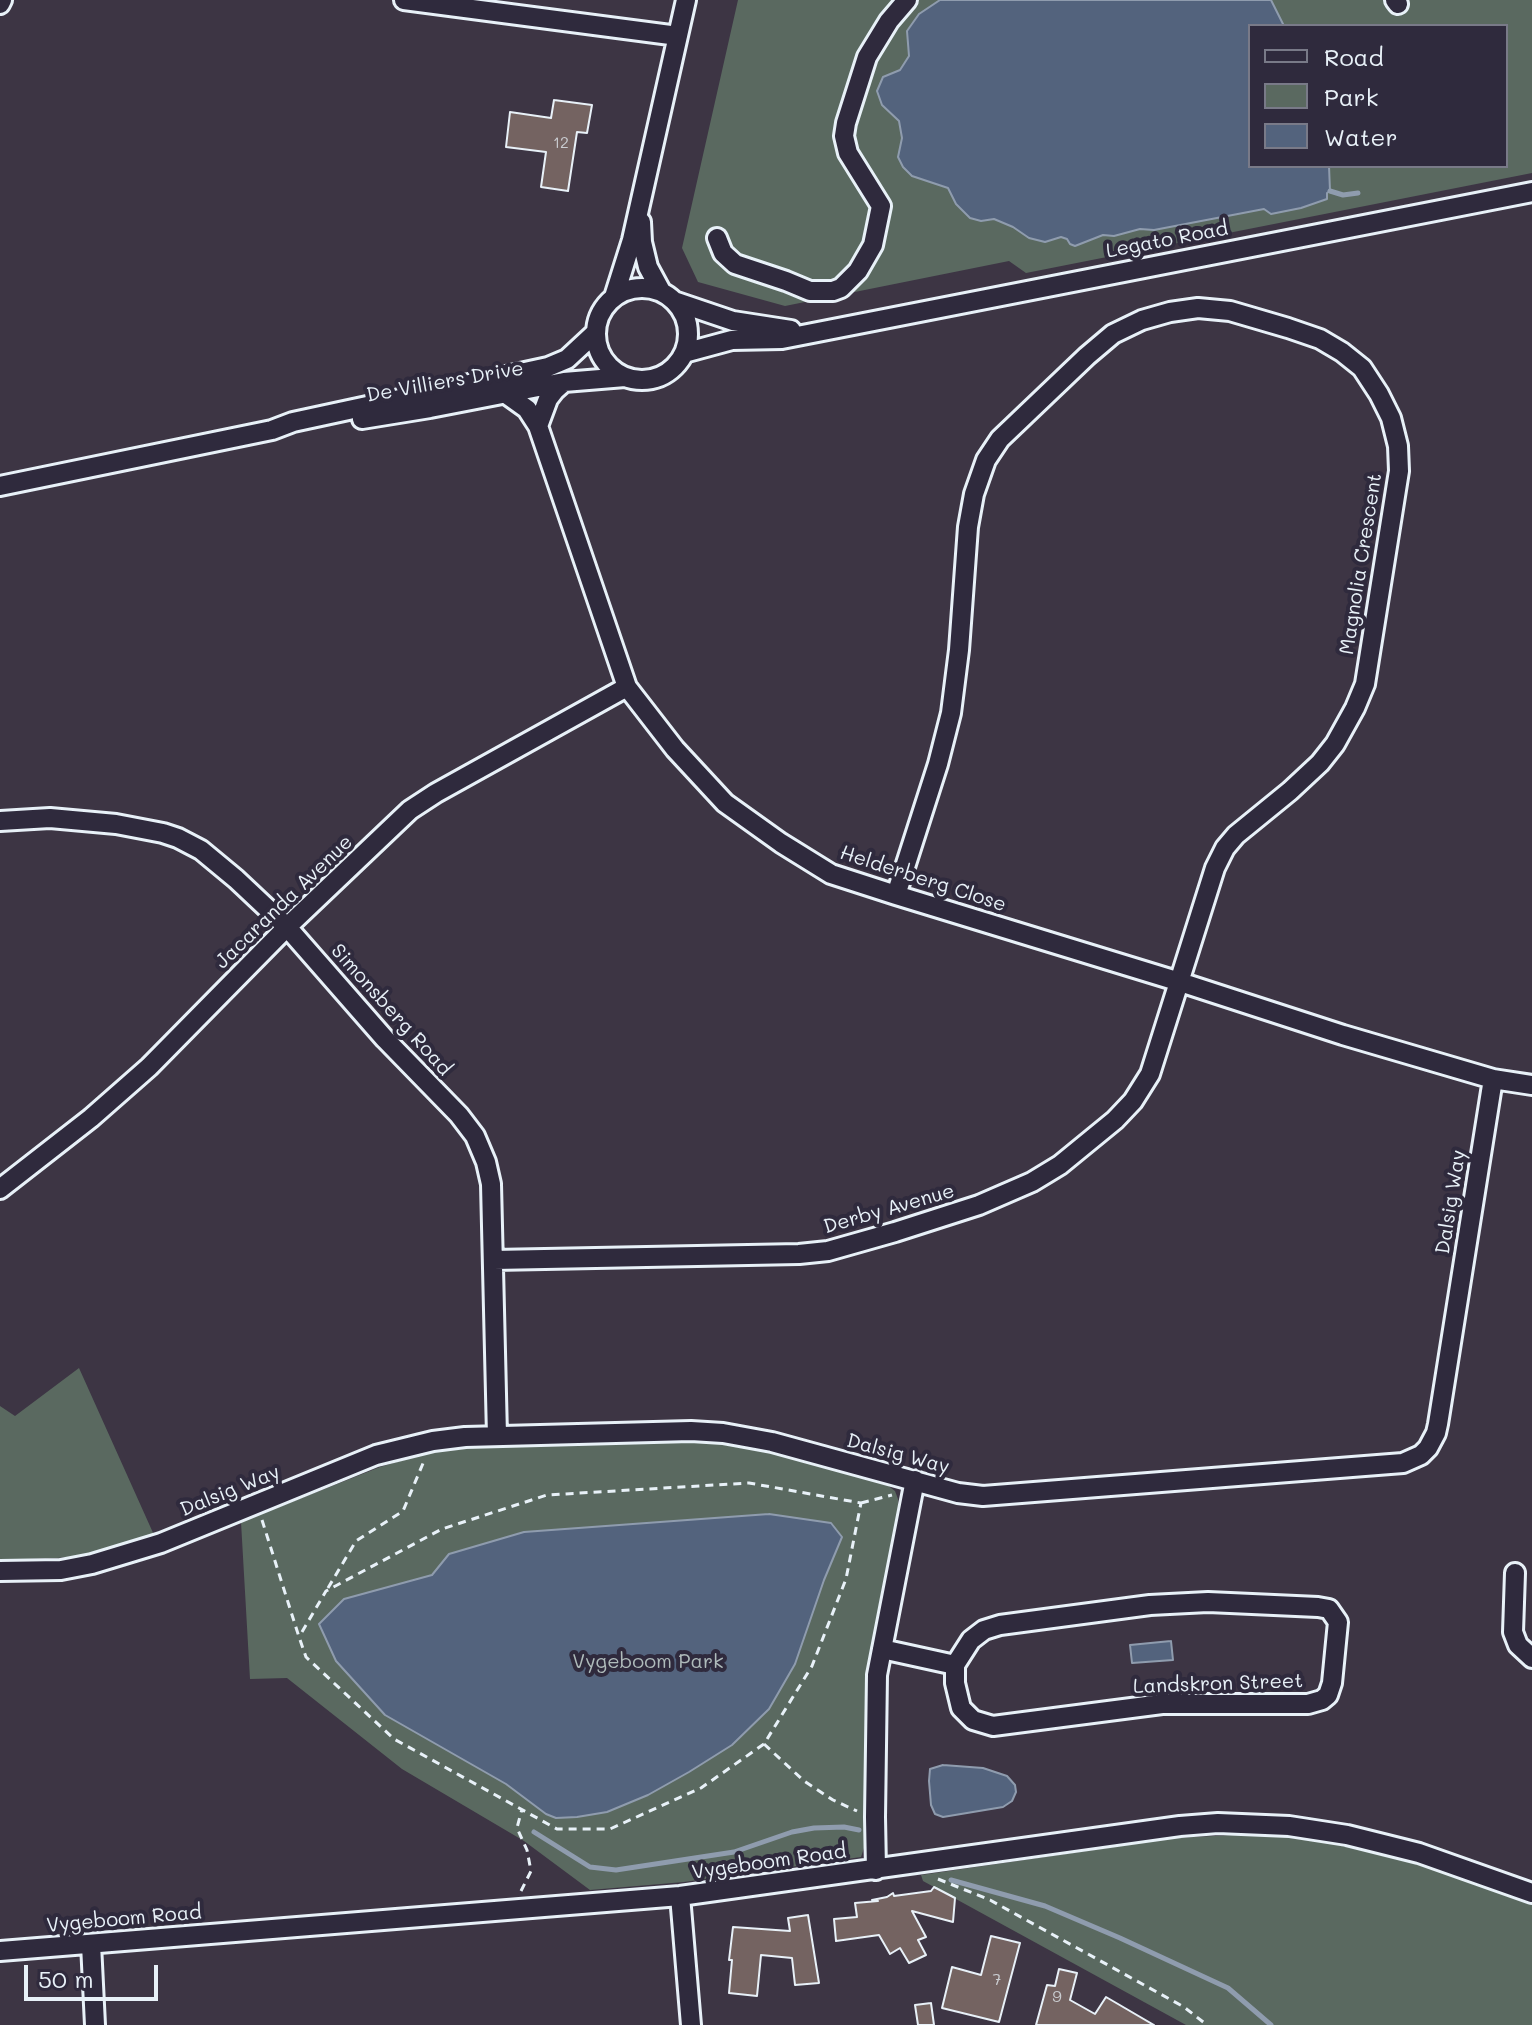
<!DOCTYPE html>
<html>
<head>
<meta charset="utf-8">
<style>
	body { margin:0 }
	#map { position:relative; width:1532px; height:2025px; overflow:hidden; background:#3d3544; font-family:Mali,sans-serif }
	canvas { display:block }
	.legend { position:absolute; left:1248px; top:24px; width:260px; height:144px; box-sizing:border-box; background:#2f2a3d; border:2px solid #797a88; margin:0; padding:10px 14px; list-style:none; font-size:24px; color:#e8f1f8 }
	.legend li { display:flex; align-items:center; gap:16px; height:40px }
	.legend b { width:40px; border:2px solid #797a88 }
	.scale { position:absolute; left:24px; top:1965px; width:134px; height:36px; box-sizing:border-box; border:4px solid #e8f1f8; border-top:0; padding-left:10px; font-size:24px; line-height:28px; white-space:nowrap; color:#e8f1f8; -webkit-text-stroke:6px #2f2a3d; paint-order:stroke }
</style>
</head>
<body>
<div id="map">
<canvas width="1532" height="2025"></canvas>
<ul class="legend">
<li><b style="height:10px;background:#2f2a3d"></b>Road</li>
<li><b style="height:22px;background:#5a6960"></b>Park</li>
<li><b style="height:22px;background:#53637d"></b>Water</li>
</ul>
<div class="scale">50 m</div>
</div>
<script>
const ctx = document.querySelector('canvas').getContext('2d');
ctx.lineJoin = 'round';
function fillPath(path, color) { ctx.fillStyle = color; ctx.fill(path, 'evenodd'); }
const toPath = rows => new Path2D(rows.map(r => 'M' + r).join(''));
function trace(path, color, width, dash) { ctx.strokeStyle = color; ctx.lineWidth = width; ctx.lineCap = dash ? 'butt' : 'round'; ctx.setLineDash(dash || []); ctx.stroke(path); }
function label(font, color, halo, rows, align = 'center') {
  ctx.font = font + ' Mali,sans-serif'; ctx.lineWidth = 8; ctx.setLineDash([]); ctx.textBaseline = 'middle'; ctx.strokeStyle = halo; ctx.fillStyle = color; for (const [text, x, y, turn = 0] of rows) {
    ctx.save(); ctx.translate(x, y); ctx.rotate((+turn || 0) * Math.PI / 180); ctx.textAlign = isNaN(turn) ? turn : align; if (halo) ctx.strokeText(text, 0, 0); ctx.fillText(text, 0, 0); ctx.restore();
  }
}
fillPath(toPath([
	[738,0,1532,0,1532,173,1026,273,1009,261,785,306,698,282,682,248],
	[1250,26,1506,26,1506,166,1250,166],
	[79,1368,154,1535,128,1544,79,1556,57,1558,0,1560,0,1406,15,1416],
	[704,1442,754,1447,886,1484,895,1491,898,1499,899,1506,879,1605,869,1673,864,1848,861,1857,684,1882,590,1890,524,1841,402,1769,287,1678,250,1679,241,1522,380,1467,431,1452,483,1447],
	[1233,1835,1278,1836,1355,1847,1437,1870,1532,1904,1532,2025,1186,2025,923,1881,921,1875,1175,1838]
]), '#5a6960');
const water = toPath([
	[940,0,1271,0,1284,26,1250,26,1250,166,1329,166,1330,191,1327,193,1327,199,1301,208,1271,214,1264,209,1154,230,1140,229,1114,236,1103,235,1075,246,1070,244,1067,239,1061,237,1045,242,1029,238,1013,227,994,219,981,221,970,218,956,204,948,188,912,176,903,167,898,157,902,138,899,121,882,105,877,91,883,77,900,70,909,56,907,31,919,14,940,0],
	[769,1514,831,1523,842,1537,824,1580,795,1664,769,1709,732,1745,689,1772,648,1795,607,1812,577,1817,556,1818,546,1814,506,1784,385,1715,336,1661,319,1624,344,1599,432,1575,449,1554,524,1532,769,1514],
	[1171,1641,1173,1660,1132,1663,1130,1645,1171,1641],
	[943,1765,983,1768,1007,1776,1015,1785,1016,1792,1012,1801,1003,1807,943,1817,935,1814,931,1805,929,1781,930,1769,943,1765]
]);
fillPath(water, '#53637d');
trace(water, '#8f9cae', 2);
trace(toPath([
	[1330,191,1343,195,1358,193],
	[534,1832,590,1867,616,1870,734,1852,792,1832,814,1828,844,1827,859,1830],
	[951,1880,1045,1906,1120,1938,1228,1988,1271,2025]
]), '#8f9cae', 5);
const building = toPath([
	[554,100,592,105,587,133,577,132,568,191,541,187,546,152,506,147,510,112,551,118,554,100],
	[934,1887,955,1898,953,1922,912,1911,926,1937,918,1940,926,1955,909,1963,900,1948,890,1954,879,1935,836,1941,834,1919,857,1917,855,1903,878,1901,872,1900,887,1897,893,1893,894,1896,931,1891,934,1887],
	[808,1915,819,1983,795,1985,792,1958,761,1955,757,1996,729,1993,732,1960,729,1960,733,1927,790,1931,788,1918,808,1915],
	[991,1936,1020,1943,999,2022,942,2008,952,1967,981,1975,991,1936],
	[1059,1969,1077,1973,1070,2000,1095,2014,1106,1997,1154,2025,1036,2025,1047,1985,1055,1986,1059,1969],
	[931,2003,934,2025,918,2025,915,2005,931,2003]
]);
fillPath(building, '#746361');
trace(building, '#e8f1f8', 2);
const minor = toPath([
	[404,0,678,36],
	[1395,0,1398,4],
	[0,4,2,0],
	[641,222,642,242,648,267,661,291],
	[717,238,723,253,735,264,786,281,810,291,833,291,841,288,858,271,873,245,881,206,848,153,844,136,846,123,867,57,889,21,907,0],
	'596 334a46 46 0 1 1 92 0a46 46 0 1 1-92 0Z',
	[614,297,632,240,686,0],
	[674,301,733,321,791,330],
	[684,353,732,340,782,339,1532,192],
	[506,394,527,409,538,426,627,687,675,749,725,803,781,843,831,874,896,895,1180,982,1343,1035,1493,1079,1532,1085],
	[362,419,430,408,564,382,625,377],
	[538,426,548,399,555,390,564,382],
	[0,486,272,430,293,422,548,367,567,359,595,333],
	[0,821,50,818,116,824,163,833,178,838,201,850,236,879,287,927,385,1039,459,1115,475,1136,486,1162,491,1184,497,1436],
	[0,1189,91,1118,149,1067,287,927,410,810,436,793,627,687],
	[494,1260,799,1254,828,1251,895,1232,979,1205,1032,1182,1060,1165,1115,1120,1133,1101,1150,1074,1215,868,1225,848,1236,835,1290,791,1320,763,1335,744,1355,708,1365,684,1399,471,1398,446,1391,418,1379,394,1362,368,1342,352,1320,339,1288,328,1230,311,1198,308,1170,312,1142,320,1113,334,1087,356,1000,439,986,460,974,494,968,527,959,650,951,713,938,764,896,895],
	[0,1571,61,1570,92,1564,161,1543,376,1455,433,1441,465,1437,691,1431,723,1433,772,1442,958,1493,983,1496,1403,1463,1421,1455,1428,1448,1436,1433,1438,1424,1493,1079],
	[1515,1573,1513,1632,1518,1645,1532,1658],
	[1208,1602,1318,1607,1329,1609,1338,1622,1332,1683,1328,1695,1322,1700,1308,1704,1162,1704,993,1726,973,1720,961,1708,955,1683,955,1665,971,1640,984,1630,1000,1625,1150,1605,1208,1602],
	[882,1649,955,1665],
	[876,1870,875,1817,877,1675,915,1480],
	[680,1896,691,2025],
	[91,1944,95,2025],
	[0,1951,680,1896,1180,1826,1218,1823,1289,1826,1347,1835,1419,1853,1532,1893]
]);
trace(minor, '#e8f1f8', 24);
trace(toPath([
	[861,1503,892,1495],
	[262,1520,299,1637,306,1657,394,1739,557,1829,610,1829,701,1788,764,1744,812,1666,846,1579,861,1503,749,1483,547,1495,442,1529,326,1591,299,1637],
	[328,1588,356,1541,403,1511,424,1461],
	[764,1744,804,1781,833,1800,857,1811],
	[938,1879,990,1900,1184,2007,1207,2025],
	[521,1891,531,1871,527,1850,517,1828,522,1809]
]), '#e8f1f8', 3, [8, 6]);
trace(minor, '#2f2a3d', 18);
label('16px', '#cbced2', null, [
	["12",561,143],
	["7",997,1980],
	["9",1057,1997]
]);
label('20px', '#e8f1f8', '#2f2a3d', [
	["Legato Road",1167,240,-11],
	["De Villiers Drive",445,382,-10],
	["Magnolia Crescent",1361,564,-81],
	["Helderberg Close",923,879,18],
	["Jacaranda Avenue",284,902,-44],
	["Simonsberg Road",391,1010,48],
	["Dalsig Way",1451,1202,-81],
	["Derby Avenue",889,1209,-16],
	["Dalsig Way",898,1454,15],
	["Dalsig Way",230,1491,-22],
	["Landskron Street",1218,1684,-2],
	["Vygeboom Road",769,1862,-8],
	["Vygeboom Road",124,1919,-5]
]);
label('20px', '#afbbbb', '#2f2a3d', [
	["Vygeboom Park",648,1662]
]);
</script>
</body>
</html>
